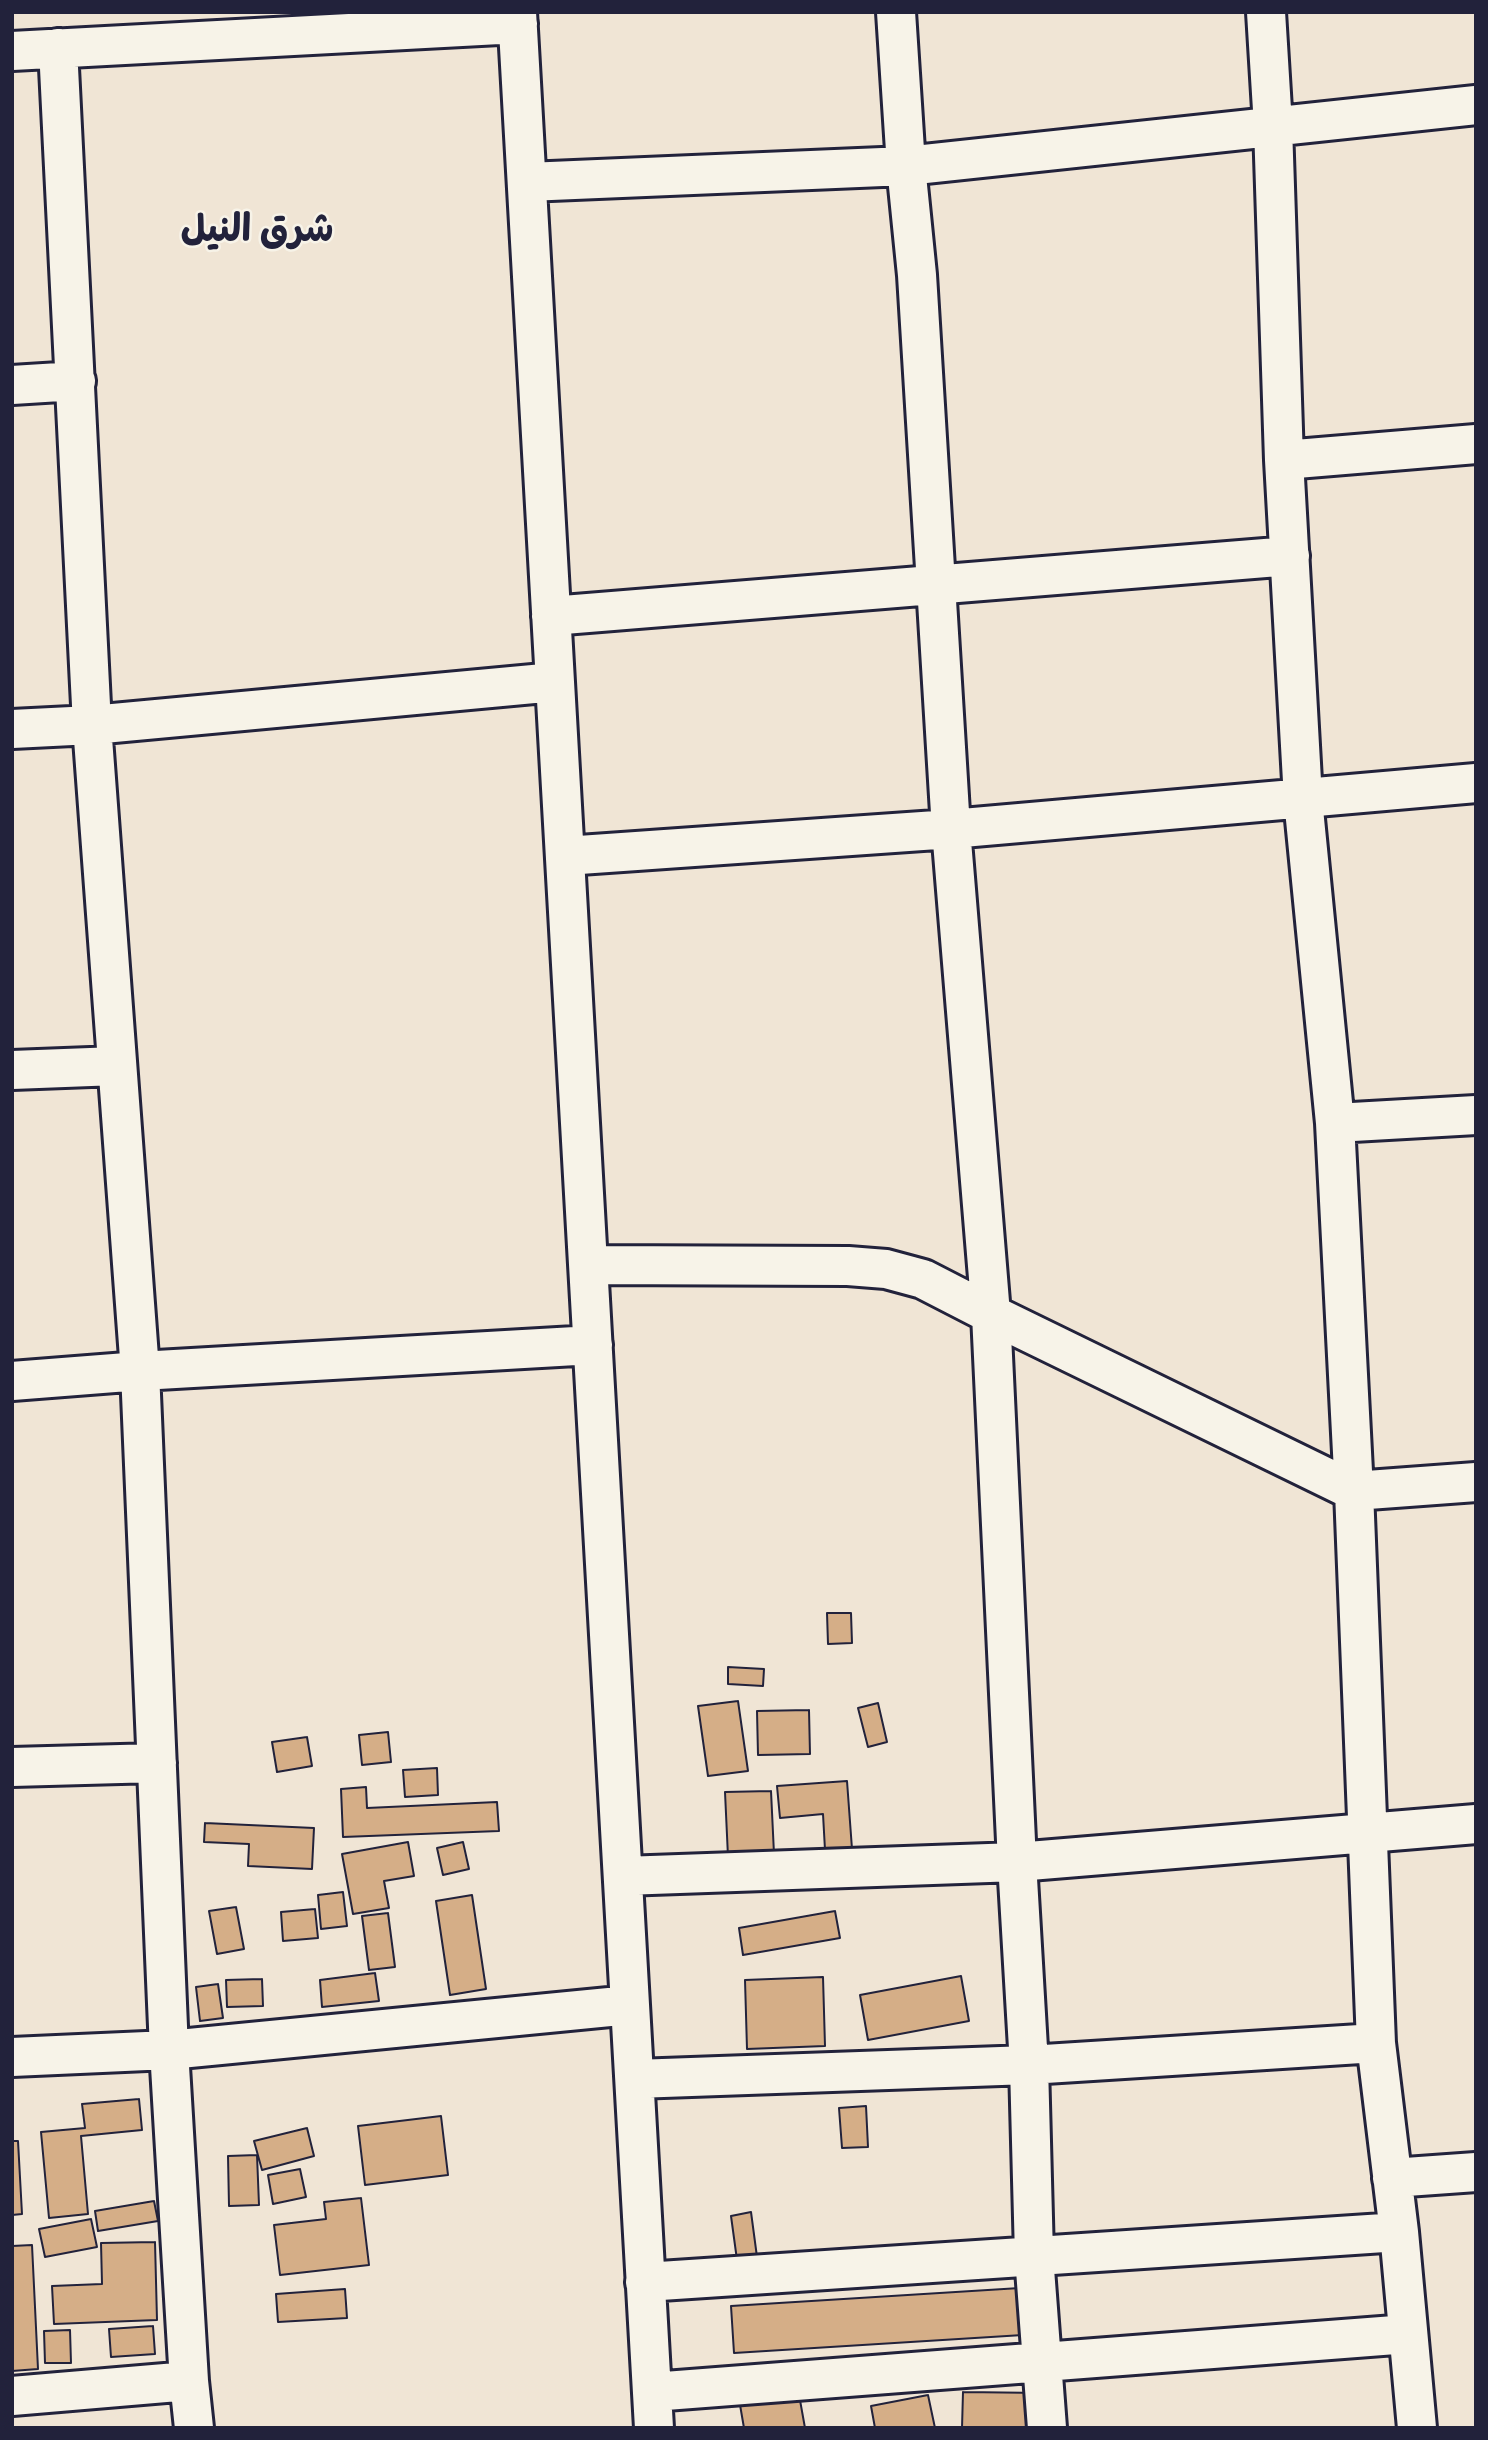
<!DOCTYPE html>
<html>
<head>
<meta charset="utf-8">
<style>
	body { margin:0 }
	#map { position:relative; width:1488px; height:2440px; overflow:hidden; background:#f0e5d5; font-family:Dekko,sans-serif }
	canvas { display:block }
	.frame { position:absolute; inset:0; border:14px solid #22223b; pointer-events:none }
</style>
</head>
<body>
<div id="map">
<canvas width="1488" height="2440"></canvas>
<div class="frame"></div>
</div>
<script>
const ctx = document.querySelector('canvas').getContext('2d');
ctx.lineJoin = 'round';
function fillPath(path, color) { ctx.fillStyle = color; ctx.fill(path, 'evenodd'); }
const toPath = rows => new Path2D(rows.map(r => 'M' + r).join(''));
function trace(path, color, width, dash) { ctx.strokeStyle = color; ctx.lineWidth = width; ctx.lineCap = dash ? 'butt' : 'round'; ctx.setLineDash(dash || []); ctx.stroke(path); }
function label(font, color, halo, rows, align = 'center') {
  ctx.font = font + ' Dekko,"Playpen Sans Arabic",sans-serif'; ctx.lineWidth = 5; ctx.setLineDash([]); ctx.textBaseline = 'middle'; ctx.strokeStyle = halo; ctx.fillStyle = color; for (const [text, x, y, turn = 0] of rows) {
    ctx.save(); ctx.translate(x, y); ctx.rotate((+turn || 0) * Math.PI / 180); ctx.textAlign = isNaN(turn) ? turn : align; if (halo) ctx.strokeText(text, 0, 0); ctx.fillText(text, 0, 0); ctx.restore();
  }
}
const building = toPath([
	[827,1613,851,1613,852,1643,828,1644,827,1613],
	[728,1667,764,1669,763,1686,728,1684,728,1667],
	[738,1701,748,1771,708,1776,698,1706,738,1701],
	[878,1703,887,1742,868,1747,858,1708,878,1703],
	[809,1710,810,1754,758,1755,757,1711,809,1710],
	[388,1732,391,1762,362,1765,359,1735,388,1732],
	[307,1737,312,1766,277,1772,272,1742,307,1737],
	[437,1768,438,1795,405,1797,403,1770,437,1768],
	[847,1781,852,1849,825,1850,823,1814,780,1818,777,1786,847,1781],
	[366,1787,367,1808,497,1802,499,1831,343,1837,341,1789,366,1787],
	[771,1791,774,1854,728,1857,725,1792,771,1791],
	[205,1823,314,1828,312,1869,248,1866,249,1844,204,1842,205,1823],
	[408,1842,414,1876,384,1881,389,1908,353,1914,342,1854,408,1842],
	[463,1842,469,1869,443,1875,437,1848,463,1842],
	[343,1892,347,1926,321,1929,318,1895,343,1892],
	[472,1895,486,1989,450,1995,436,1901,472,1895],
	[236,1907,244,1949,217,1954,209,1911,236,1907],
	[315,1909,318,1938,283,1941,281,1912,315,1909],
	[835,1911,840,1938,743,1955,739,1928,835,1911],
	[388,1913,395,1967,369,1970,362,1916,388,1913],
	[375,1973,379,2001,322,2007,320,1980,375,1973],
	[961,1976,969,2021,868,2040,860,1995,961,1976],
	[823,1977,825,2046,747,2049,745,1980,823,1977],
	[262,1979,263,2006,227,2007,226,1980,262,1979],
	[218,1984,223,2018,200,2021,196,1987,218,1984],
	[139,2099,142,2130,81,2136,88,2214,49,2218,41,2132,85,2128,82,2104,139,2099],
	[866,2106,868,2147,842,2148,839,2108,866,2106],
	[441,2116,448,2175,365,2185,358,2126,441,2116],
	[307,2128,314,2156,262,2170,254,2141,307,2128],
	[12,2141,18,2141,22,2214,12,2215,12,2141],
	[257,2155,259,2205,229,2206,228,2156,257,2155],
	[300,2169,306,2197,273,2204,268,2175,300,2169],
	[361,2198,369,2265,280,2275,274,2225,326,2219,324,2202,361,2198],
	[154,2201,158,2221,98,2231,95,2211,154,2201],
	[751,2212,757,2257,737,2260,731,2216,751,2212],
	[91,2219,97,2247,45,2257,39,2229,91,2219],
	[155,2242,157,2320,54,2324,52,2286,102,2284,101,2243,155,2242],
	[32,2245,38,2369,12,2371,12,2246,32,2245],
	[1036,2287,1039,2334,734,2353,731,2306,1036,2287],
	[345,2289,347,2318,278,2322,276,2294,345,2289],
	[153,2326,155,2354,111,2357,109,2329,153,2326],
	[70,2330,71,2363,45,2363,44,2331,70,2330],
	[798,2389,805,2428,744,2428,739,2399,798,2389],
	[963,2392,1043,2393,1042,2428,962,2428,963,2392],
	[928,2395,935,2428,875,2428,871,2406,928,2395]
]);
fillPath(building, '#d5ae87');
trace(building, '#22223b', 2);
const minor = toPath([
	[517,12,654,2428],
	[896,12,906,166,917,275,951,829,991,1314,1017,1862,1029,2065,1034,2256,1047,2428],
	[1266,12,1273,126,1284,460,1303,799,1335,1123,1354,1491,1376,2043,1399,2232,1417,2428],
	[58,48,92,725,140,1371,169,2050,189,2381,194,2428],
	[12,51,518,24],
	[527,182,906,166,1476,105],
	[12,385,76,381],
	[1284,460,1476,444],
	[551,616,1290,556],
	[12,729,92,725,555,682],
	[565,856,951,829,1476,783],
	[12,1070,117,1066],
	[1335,1123,1476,1115],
	[588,1265,848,1266,886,1269,923,1279,991,1314,1354,1491,1476,1482],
	[12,1381,140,1371,593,1345],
	[12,1767,157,1763],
	[623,1876,1017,1862,1476,1824],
	[12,2057,169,2050,630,2005],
	[635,2079,1029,2065,1376,2043],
	[1392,2178,1476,2172],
	[645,2282,1399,2232],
	[652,2392,1408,2334],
	[12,2396,189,2381]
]);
trace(minor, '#22223b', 44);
trace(minor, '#f7f3e8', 38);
label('bold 38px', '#22223b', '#f7f3e8', [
	["شرق النيل",257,236]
]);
</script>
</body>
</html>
